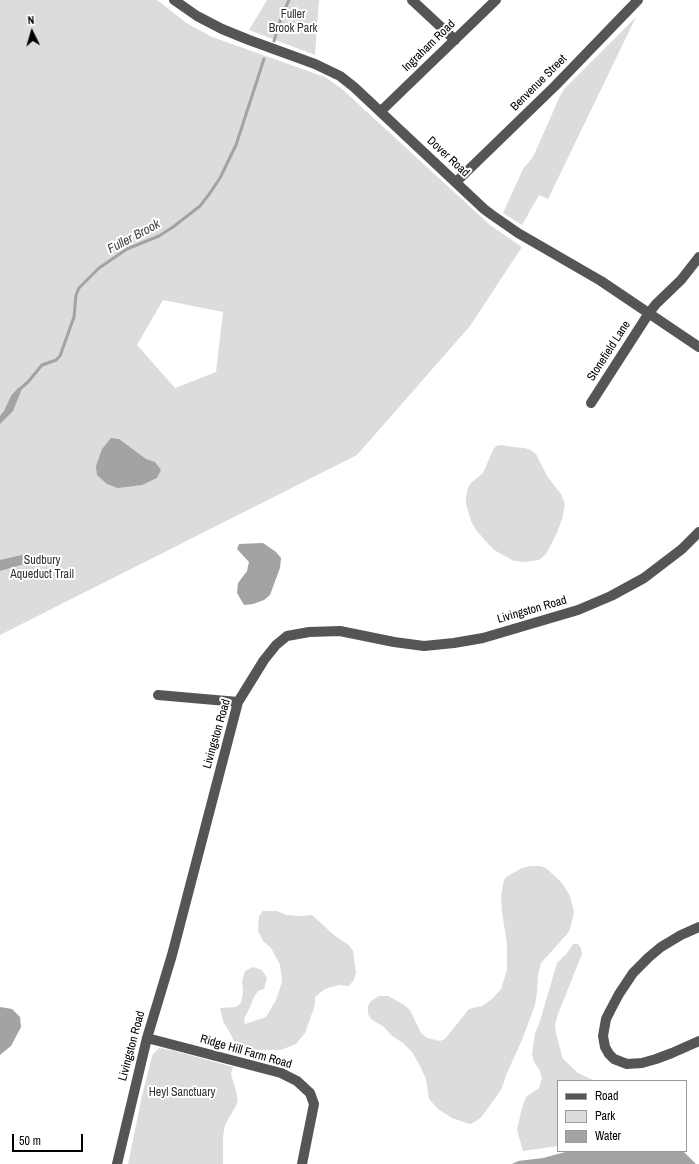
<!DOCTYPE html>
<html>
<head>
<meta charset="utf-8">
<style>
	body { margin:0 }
	#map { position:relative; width:699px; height:1164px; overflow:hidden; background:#fff; font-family:"Archivo Narrow",sans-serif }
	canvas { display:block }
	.legend { position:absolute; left:557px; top:1080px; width:130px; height:72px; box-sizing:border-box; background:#fff; border:1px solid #999; margin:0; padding:5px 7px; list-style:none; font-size:12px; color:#000 }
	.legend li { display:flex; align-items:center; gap:8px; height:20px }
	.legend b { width:20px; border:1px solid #999 }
	.north { position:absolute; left:12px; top:12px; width:40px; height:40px; -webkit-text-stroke:3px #fff; paint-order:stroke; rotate:355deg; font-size:11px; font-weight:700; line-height:16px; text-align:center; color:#000 }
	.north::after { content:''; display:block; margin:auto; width:14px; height:18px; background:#000; clip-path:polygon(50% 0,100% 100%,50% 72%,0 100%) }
	.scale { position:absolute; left:12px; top:1134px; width:71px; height:18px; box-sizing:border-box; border:2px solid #000; border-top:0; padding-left:5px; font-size:12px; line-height:14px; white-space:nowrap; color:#000; -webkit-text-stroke:3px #fff; paint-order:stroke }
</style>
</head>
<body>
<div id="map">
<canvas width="699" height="1164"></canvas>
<ul class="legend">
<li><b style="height:5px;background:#555"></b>Road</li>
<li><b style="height:11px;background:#dcdcdc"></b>Park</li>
<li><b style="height:11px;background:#a3a3a3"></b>Water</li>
</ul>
<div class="north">N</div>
<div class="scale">50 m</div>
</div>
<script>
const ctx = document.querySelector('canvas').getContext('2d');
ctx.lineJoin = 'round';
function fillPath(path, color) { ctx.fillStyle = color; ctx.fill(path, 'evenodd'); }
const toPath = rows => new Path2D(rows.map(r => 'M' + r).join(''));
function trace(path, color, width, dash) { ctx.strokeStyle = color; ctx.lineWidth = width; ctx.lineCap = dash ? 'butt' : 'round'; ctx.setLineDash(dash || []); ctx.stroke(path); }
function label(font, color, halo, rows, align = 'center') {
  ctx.font = font + ' "Archivo Narrow",sans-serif'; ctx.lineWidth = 4; ctx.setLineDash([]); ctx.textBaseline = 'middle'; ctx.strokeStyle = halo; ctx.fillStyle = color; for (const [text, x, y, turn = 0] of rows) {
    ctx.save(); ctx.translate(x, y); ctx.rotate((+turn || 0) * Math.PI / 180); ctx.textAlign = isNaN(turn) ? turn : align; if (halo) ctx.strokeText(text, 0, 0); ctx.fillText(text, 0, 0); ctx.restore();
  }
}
fillPath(toPath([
	[0,0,157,0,188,24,212,37,325,77,342,89,490,225,522,247,470,326,357,455,0,635],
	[163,300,223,312,216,372,175,388,137,345],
	[267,0,319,0,315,55,249,30],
	[636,17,548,199,539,195,522,225,503,213,523,169,533,157,560,96,565,88],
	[501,445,513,447,525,448,531,450,536,454,547,476,561,494,565,504,562,519,556,535,546,554,539,560,525,562,514,561,505,556,494,550,484,539,476,530,471,521,466,504,466,497,468,488,471,483,483,473,493,450,496,446],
	[530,866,540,866,546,868,562,883,570,896,574,912,571,926,568,933,541,963,538,974,537,993,535,1005,522,1040,507,1073,501,1090,483,1115,479,1119,471,1124,469,1124,452,1118,438,1109,429,1099,426,1079,419,1064,412,1052,403,1043,392,1036,384,1027,371,1019,368,1014,368,1006,371,1001,379,996,388,996,403,1004,410,1010,421,1033,427,1038,440,1041,445,1039,469,1009,482,1006,492,999,501,989,507,970,507,944,502,912,501,896,503,884,505,878,513,873,522,868],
	[263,911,277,911,286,915,299,916,312,915,335,936,349,945,353,951,356,972,354,980,349,986,339,985,325,989,315,997,315,1005,305,1033,296,1044,281,1050,238,1050,230,1033,223,1021,220,1008,236,1007,241,1003,243,993,242,981,245,971,253,967,262,970,267,978,264,989,258,991,253,999,250,1007,244,1019,245,1024,266,1017,276,1000,282,982,280,965,271,948,263,941,258,931,259,916],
	[573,944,578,944,581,948,582,954,558,1014,555,1025,556,1034,563,1059,578,1073,595,1081,558,1081,558,1146,523,1151,517,1130,522,1108,526,1097,539,1088,542,1078,539,1069,534,1062,532,1054,535,1033,540,1021,557,963,567,953],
	[159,1048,171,1050,233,1067,231,1074,236,1091,238,1102,225,1125,223,1137,223,1164,128,1164,142,1096,151,1060,153,1054]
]), '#dcdcdc');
fillPath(toPath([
	[23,386,13,411,0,424,0,416,4,411,11,396,18,388],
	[111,438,119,439,146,459,155,462,161,470,157,478,142,485,118,488,107,484,97,475,96,466,102,449],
	[263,543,276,552,281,558,280,568,270,595,264,600,253,604,244,605,237,593,238,583,247,571,249,562,237,549,239,544],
	[26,554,48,557,0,571,0,560],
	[0,1007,12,1009,20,1017,21,1027,11,1046,0,1055],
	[569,1151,683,1151,696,1164,512,1164,518,1161,543,1158]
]), '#a3a3a3');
trace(toPath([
	[274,41,282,15,289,0],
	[21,388,28,382,42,365,56,360,60,356,74,317,76,295,79,288,99,268,127,249,159,236,173,227,200,206,210,193,220,178,236,145,264,59]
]), '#a3a3a3', 3);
trace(toPath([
	[174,0,197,16,222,29,249,40,315,64,340,76,354,87,484,209,492,215,518,233,601,281,699,347],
	[412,0,455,40],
	[381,111,496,0],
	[456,182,555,86,638,0],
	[591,403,649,313,656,304,681,280,699,257],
	[158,695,238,702],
	[699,927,681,935,661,947,649,957,633,973,619,994,610,1011,606,1019,603,1036,605,1047,609,1054,614,1059,627,1064,642,1063,656,1059,672,1053,699,1041],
	[147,1038,281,1073,297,1081,310,1093,314,1104,302,1164],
	[117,1164,147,1038,172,955,238,702,264,660,276,645,287,636,309,632,340,631,394,642,424,646,454,643,483,638,578,610,611,596,644,578,682,549,699,532]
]), '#555', 10);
label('12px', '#333', '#fff', [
	["Fuller",293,15],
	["Brook Park",293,29],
	["Sudbury",42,561],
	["Aqueduct Trail",42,575],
	["Heyl Sanctuary",182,1093]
]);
label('12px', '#000', '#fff', [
	["Ingraham Road",429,46,-44],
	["Benvenue Street",539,83,-45],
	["Dover Road",448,157,43],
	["Stonefield Lane",609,351,-57],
	["Livingston Road",532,610,-16],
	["Livingston Road",217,734,-74],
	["Livingston Road",132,1046,-75],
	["Ridge Hill Farm Road",246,1052,16]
]);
label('italic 13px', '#444', '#fff', [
	["Fuller Brook",134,237,-28]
]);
</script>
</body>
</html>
